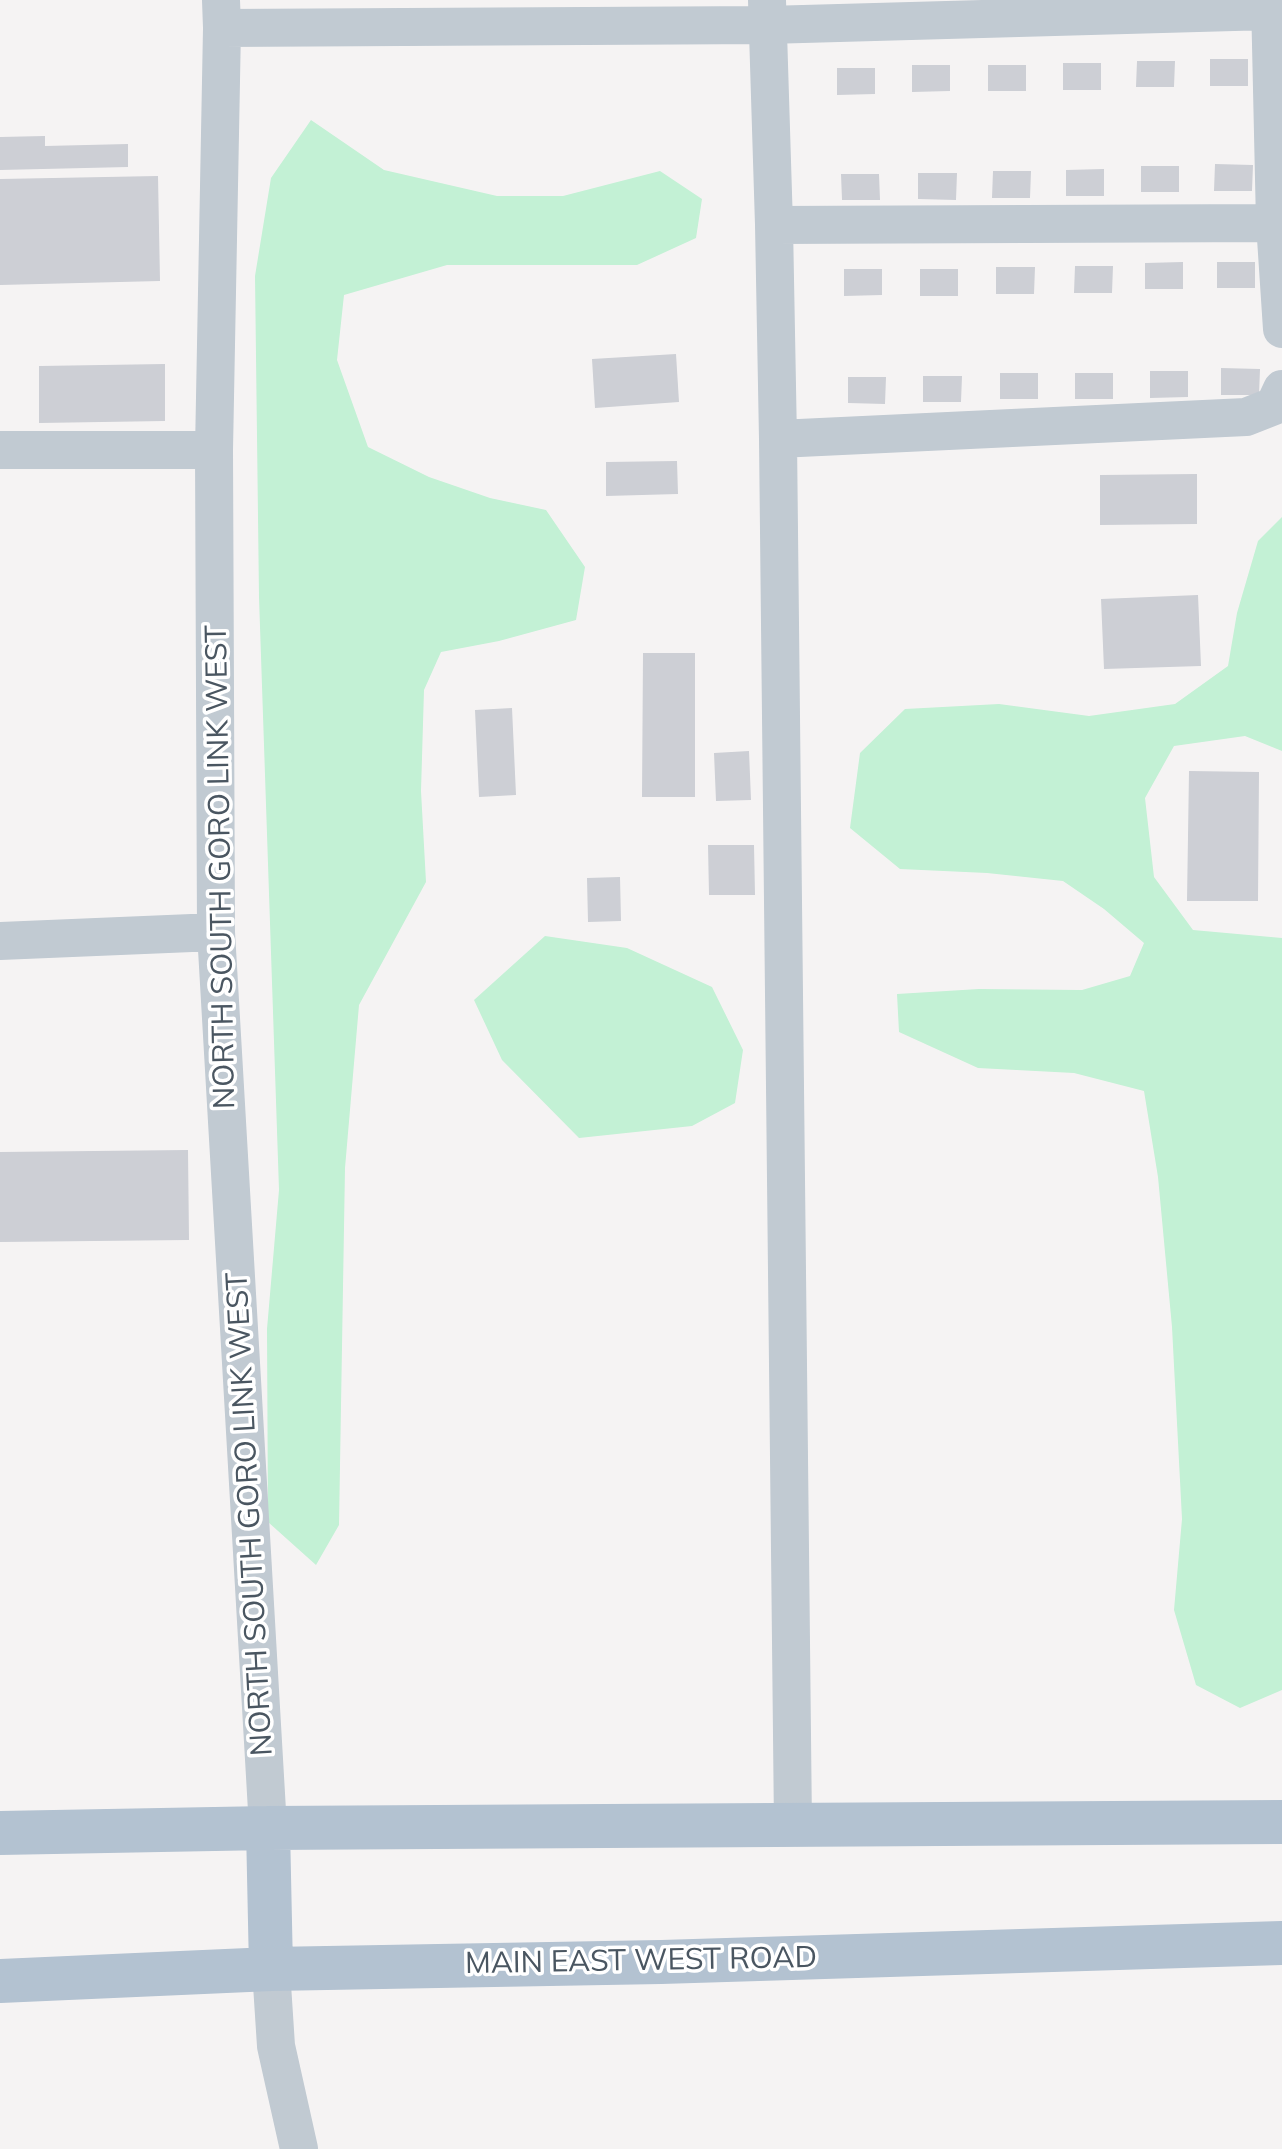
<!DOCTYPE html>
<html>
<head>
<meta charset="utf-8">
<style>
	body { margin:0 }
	canvas { display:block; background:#f5f3f3 }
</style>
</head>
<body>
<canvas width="1282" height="2149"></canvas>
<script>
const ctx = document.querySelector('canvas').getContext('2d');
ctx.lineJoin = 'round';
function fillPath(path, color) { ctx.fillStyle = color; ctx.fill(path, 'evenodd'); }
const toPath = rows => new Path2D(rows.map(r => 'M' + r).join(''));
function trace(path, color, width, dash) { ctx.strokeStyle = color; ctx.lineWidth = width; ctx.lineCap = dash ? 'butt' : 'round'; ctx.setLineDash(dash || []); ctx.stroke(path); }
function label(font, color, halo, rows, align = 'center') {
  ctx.font = font + ' Mulish,sans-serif'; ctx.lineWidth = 7; ctx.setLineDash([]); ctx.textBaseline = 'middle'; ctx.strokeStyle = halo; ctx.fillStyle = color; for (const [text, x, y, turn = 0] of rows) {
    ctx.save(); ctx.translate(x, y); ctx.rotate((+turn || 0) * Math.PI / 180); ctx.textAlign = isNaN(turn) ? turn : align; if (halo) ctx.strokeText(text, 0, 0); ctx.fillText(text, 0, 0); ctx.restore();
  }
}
fillPath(toPath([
	[311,120,384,170,497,196,563,196,660,171,702,199,696,238,637,265,447,265,344,295,337,360,368,447,429,477,490,498,546,510,585,567,576,620,499,641,441,652,424,690,421,791,426,882,359,1005,345,1168,339,1525,316,1565,268,1522,267,1329,279,1190,259,597,255,276,271,178],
	[1282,517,1282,751,1245,736,1174,746,1145,798,1154,877,1193,930,1282,938,1282,1690,1240,1708,1196,1685,1174,1610,1182,1519,1172,1327,1158,1177,1144,1091,1074,1073,978,1068,899,1032,897,994,979,989,1082,990,1130,976,1144,943,1104,909,1063,881,987,873,900,869,850,828,860,753,905,709,999,704,1089,716,1175,704,1228,666,1237,613,1258,541],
	[545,936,627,948,712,987,743,1050,735,1103,692,1126,579,1138,502,1060,474,1000]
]), '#c3f1d5');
fillPath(toPath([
	[1210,59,1248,59,1248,86,1210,86],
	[1137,61,1175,61,1174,87,1136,87],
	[1063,63,1101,63,1101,90,1063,90],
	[912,65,950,65,950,91,912,92],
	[988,65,1026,65,1026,91,988,91],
	[837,68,875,68,875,94,837,95],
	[45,136,45,146,128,144,128,167,0,170,0,137],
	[1215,164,1253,165,1252,191,1214,191],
	[1141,166,1179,166,1179,192,1141,192],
	[1104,169,1104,196,1066,196,1066,170],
	[993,171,1031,171,1030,198,992,198],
	[918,173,957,173,956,200,918,199],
	[841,174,879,174,880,200,842,200],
	[158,176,160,281,0,285,0,179],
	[1183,262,1183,289,1145,289,1145,263],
	[1217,262,1255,262,1255,288,1217,288],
	[1075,266,1113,266,1112,293,1074,293],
	[996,267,1035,267,1034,294,996,294],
	[844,269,882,269,882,295,844,296],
	[920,269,958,269,958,296,920,296],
	[676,354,679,402,595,408,592,359],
	[165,364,165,421,39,423,39,366],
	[1221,368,1260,369,1259,395,1221,395],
	[1150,371,1188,371,1188,397,1150,398],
	[1000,373,1038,373,1038,399,1000,399],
	[1075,373,1113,373,1113,399,1075,399],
	[923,376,962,376,961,402,923,402],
	[848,377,886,377,885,404,848,403],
	[677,461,678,494,606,496,606,462],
	[1197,474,1197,524,1100,525,1100,475],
	[1198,595,1201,666,1104,669,1101,599],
	[643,653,695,653,695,797,642,797],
	[512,708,516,795,479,797,475,710],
	[749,751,751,800,716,801,714,753],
	[1189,771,1259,772,1258,901,1187,901],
	[708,845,754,845,755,895,709,895],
	[620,877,621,921,588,922,587,878],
	[188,1150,189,1240,0,1242,0,1152]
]), '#cdcfd5');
trace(toPath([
	[221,0,222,28,214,450,216,932,268,1828],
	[767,0,774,225,778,439,793,1826],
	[1270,0,1275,223,1282,329],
	[222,28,767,25,1270,11],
	[774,225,1275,223],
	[778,439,1246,417,1274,406,1282,389],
	[0,450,214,450],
	[0,941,216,932],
	[271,1969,276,2046,299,2149]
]), '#c1cad2', 38);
trace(toPath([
	[268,1828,271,1969],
	[0,1833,268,1828,1282,1822],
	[0,1981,271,1969,661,1962,1282,1943]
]), '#b3c2d1', 44);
label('30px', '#4a5661', '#fff', [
	["NORTH SOUTH GORO LINK WEST",221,867,-91],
	["NORTH SOUTH GORO LINK WEST",250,1514,-93],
	["MAIN EAST WEST ROAD",641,1961,-1]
]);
</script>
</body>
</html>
